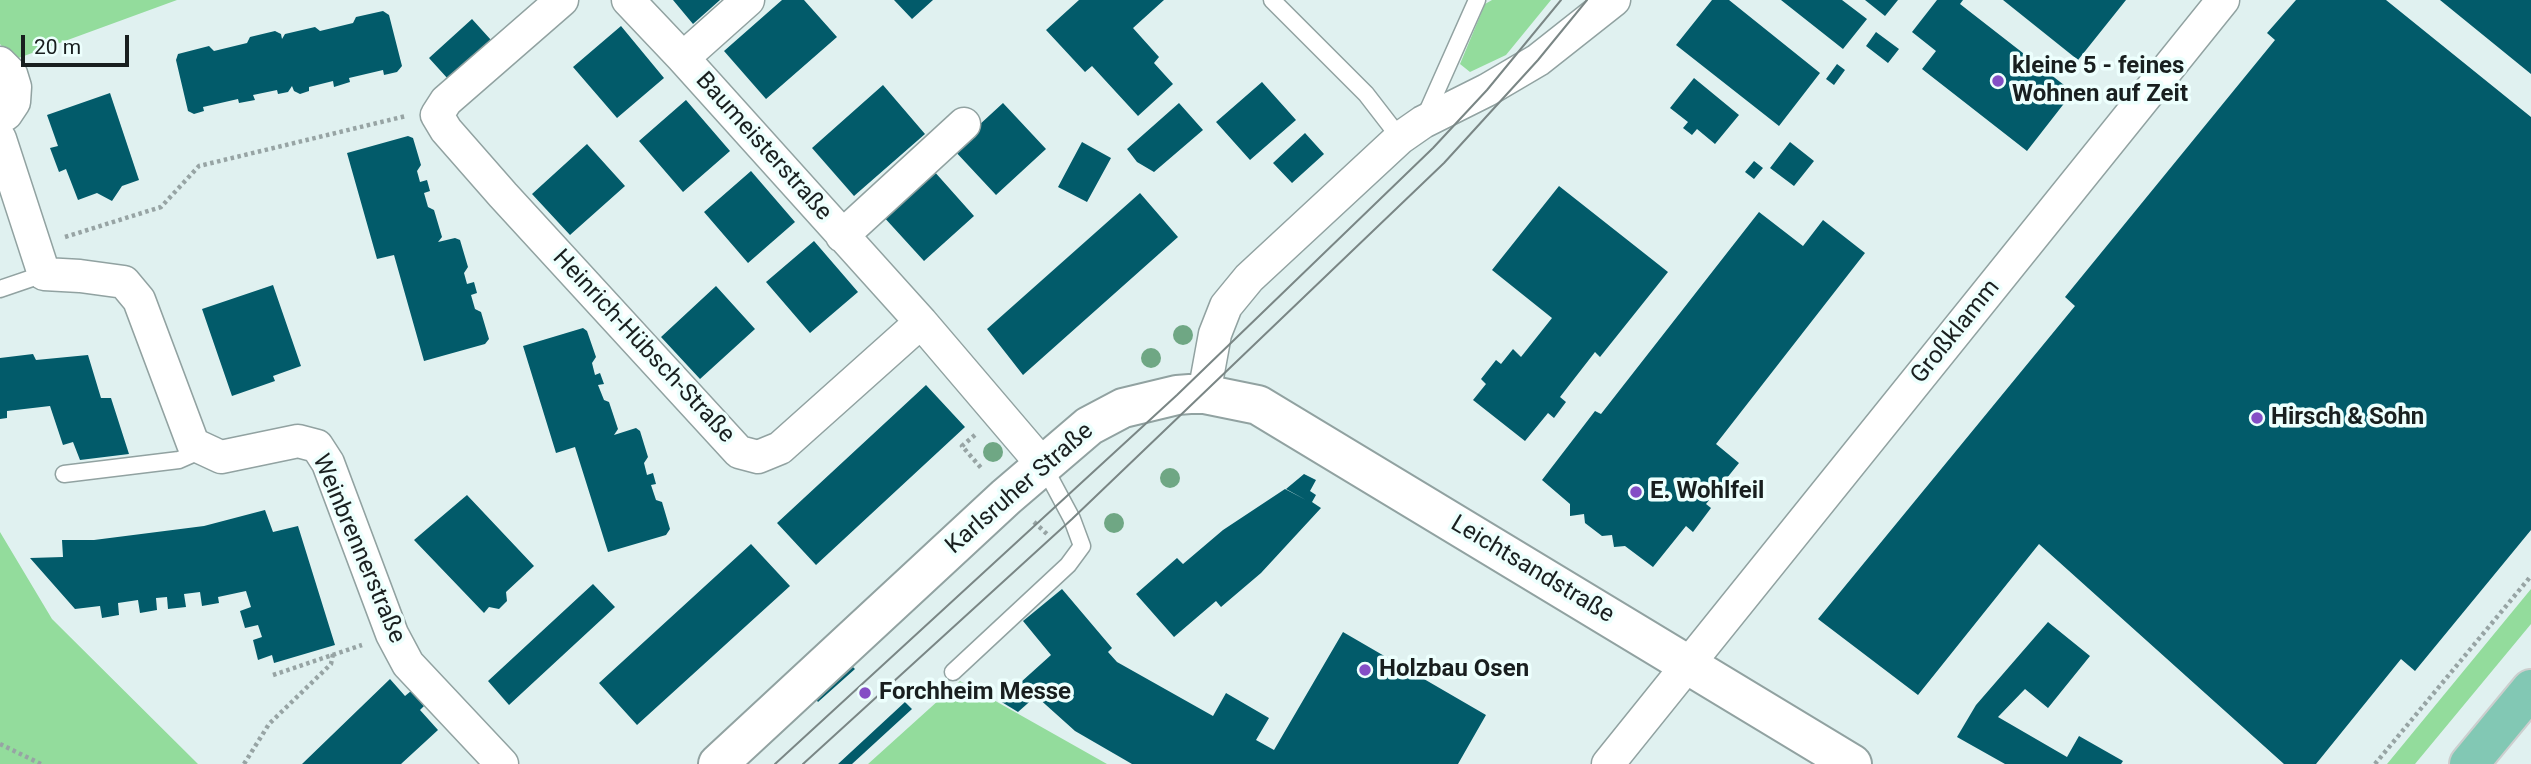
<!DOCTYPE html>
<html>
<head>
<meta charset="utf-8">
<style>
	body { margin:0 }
	#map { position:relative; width:2531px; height:764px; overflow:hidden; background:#e0f1f0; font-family:Roboto,sans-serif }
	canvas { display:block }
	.scale { position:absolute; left:21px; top:35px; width:108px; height:32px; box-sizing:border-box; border:4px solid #191f1f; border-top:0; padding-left:9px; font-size:21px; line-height:24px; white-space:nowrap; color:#191f1f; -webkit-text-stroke:5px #edfffd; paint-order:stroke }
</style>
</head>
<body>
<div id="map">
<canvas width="2531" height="764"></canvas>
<div class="scale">20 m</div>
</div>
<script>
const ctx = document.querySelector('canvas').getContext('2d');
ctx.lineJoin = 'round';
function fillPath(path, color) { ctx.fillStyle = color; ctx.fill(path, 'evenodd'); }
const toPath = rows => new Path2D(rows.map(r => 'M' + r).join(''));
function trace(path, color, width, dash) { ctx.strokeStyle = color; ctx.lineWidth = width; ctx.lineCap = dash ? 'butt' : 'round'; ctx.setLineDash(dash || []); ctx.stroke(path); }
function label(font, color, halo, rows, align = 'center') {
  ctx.font = font + ' Roboto,sans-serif'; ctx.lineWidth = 7; ctx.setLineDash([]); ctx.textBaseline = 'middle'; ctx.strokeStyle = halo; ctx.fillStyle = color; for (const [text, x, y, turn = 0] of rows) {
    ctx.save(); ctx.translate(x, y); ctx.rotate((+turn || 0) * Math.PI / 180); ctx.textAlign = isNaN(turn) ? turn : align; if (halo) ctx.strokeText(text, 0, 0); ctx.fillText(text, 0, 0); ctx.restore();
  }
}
fillPath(toPath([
	[0,0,177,0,13,60,0,44],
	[1492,0,1551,0,1506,55,1470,72,1460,64,1485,4],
	[0,532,52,619,198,764,0,764],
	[2531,589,2531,624,2415,764,2387,764],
	[960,681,1107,764,868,764]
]), '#93dc9c');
fillPath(toPath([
	[673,0,720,0,693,24],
	[782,0,804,0,837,37,766,99,724,51],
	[894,0,933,0,912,19],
	[1079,0,1164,0,1133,28,1159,57,1154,63,1173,84,1138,116,1092,66,1085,72,1046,30],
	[1712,0,1729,0,1820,73,1779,126,1676,45],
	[1781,0,1842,0,1867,19,1843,49],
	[1865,0,1898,0,1885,16],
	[1937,0,1963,0,1960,4,2073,92,2027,151,1922,69,1936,51,1912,32],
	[2003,0,2126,0,2078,60],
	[2296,0,2386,0,2531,117,2531,530,2415,671,2401,659,2316,764,2284,764,2039,544,1918,695,1818,619,2075,306,2065,297,2275,40,2267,33],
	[2440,0,2531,0,2531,74],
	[383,11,389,15,402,66,397,72,384,75,383,70,349,78,350,82,334,87,333,81,309,87,309,91,300,94,294,91,292,86,288,92,278,94,277,90,253,95,255,100,239,103,238,99,203,107,204,111,194,114,188,111,176,60,178,54,209,46,214,51,247,43,250,37,275,31,281,34,282,39,285,34,315,27,320,31,353,23,356,17],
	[472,19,491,40,448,79,429,58],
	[621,26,664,78,617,118,573,67],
	[1876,32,1899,49,1888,63,1866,46],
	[1837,64,1845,70,1834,85,1826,79],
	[1694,78,1739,115,1715,144,1697,129,1692,135,1683,128,1688,122,1670,108],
	[1262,82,1296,120,1250,160,1216,122],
	[883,85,925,134,854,196,812,148],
	[110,93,139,180,122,186,112,201,97,193,78,200,66,169,59,172,50,148,58,146,47,115],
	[686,100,730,151,683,192,639,141],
	[1003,103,1046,149,996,195,953,149],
	[1179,103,1203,130,1154,172,1137,162,1127,149],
	[1305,133,1324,154,1292,183,1273,163],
	[408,136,413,138,421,165,417,171,420,182,427,180,430,191,424,193,428,207,434,210,442,237,438,242,455,238,460,240,468,267,464,273,467,284,474,282,477,293,471,295,475,309,481,312,489,339,485,344,424,361,394,255,377,259,347,153],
	[1082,142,1111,158,1087,202,1058,187],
	[1790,142,1814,161,1794,186,1770,168],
	[587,144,625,186,570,235,532,194],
	[1754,161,1763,168,1754,179,1745,172],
	[933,170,974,216,924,261,882,215],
	[751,171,795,222,748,263,704,212],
	[1559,186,1668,272,1600,357,1595,352,1560,397,1566,402,1554,418,1548,413,1525,441,1473,400,1486,384,1481,379,1496,360,1501,364,1513,349,1521,357,1552,318,1492,270],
	[1140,193,1178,237,1023,375,987,329],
	[1759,212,1803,246,1823,220,1865,253,1716,444,1739,463,1706,504,1711,508,1693,532,1686,526,1653,567,1625,546,1614,547,1612,535,1602,536,1585,523,1584,514,1570,516,1570,504,1542,480,1595,411,1601,414],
	[814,241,858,292,810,333,766,282],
	[273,285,301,366,273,376,275,381,232,396,202,309],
	[716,286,755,329,700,379,661,337],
	[583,328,587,331,596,357,592,363,595,375,600,373,604,384,598,385,604,400,609,402,618,429,614,435,636,428,640,431,648,457,644,463,647,475,653,473,656,484,651,485,656,500,662,502,670,529,666,535,608,552,575,447,556,453,523,346],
	[33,354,36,360,88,355,101,398,111,398,129,454,80,460,73,442,63,445,50,406,7,411,7,418,0,419,0,358],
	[926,385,965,427,816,565,777,523],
	[1304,474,1316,480,1310,491,1316,495,1312,502,1321,508,1261,573,1221,607,1216,601,1174,637,1136,594,1177,558,1183,564,1223,530,1285,489,1306,500,1286,489],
	[467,495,534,566,506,592,507,601,499,609,489,607,484,613,414,540],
	[265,510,273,532,298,526,335,645,274,663,272,655,258,660,253,640,262,637,258,625,245,628,240,611,251,607,246,591,218,597,219,603,202,606,200,592,184,594,186,607,168,609,167,597,156,598,157,610,140,613,138,600,118,603,119,615,102,618,100,606,75,609,30,558,63,557,62,540,94,540,204,526],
	[751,544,790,586,637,725,599,683],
	[593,584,615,607,509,705,488,681],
	[1062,589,1112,648,1108,652,1117,662,1213,716,1226,693,1269,718,1256,740,1274,750,1343,632,1486,715,1458,764,1132,764,1075,731,1036,696,1018,712,1000,701,1051,655,1023,621],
	[2048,622,2090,656,2048,708,2025,689,1998,717,2067,757,2079,736,2123,761,2121,764,2005,764,1957,737,1976,705],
	[850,664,855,669,818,702,814,697],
	[390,679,405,696,411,691,424,706,420,710,438,730,401,764,302,764],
	[905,702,912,709,852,764,838,764]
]), '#025b6a');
const service = toPath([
	[1272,0,1366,94,1400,138],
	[1424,119,1477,0],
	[0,289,44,274],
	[64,474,179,460,204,449],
	[953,672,1068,565,1082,546,1072,519,1043,465]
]);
const minor = toPath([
	[562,0,446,101,437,115,446,130,503,195,739,452,758,457,780,448,921,322,1043,465],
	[628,0,683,58,921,322],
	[683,58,748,0],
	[0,63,11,74,15,87,14,102,6,114,0,118],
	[0,139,44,274,80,276,124,282,139,300,193,444,221,457,298,441,317,446,328,463,392,634,408,664,502,764],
	[842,236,964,124],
	[1204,394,1215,334,1226,306,1249,278,1400,138,1423,122,1487,90,1538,60,1614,0],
	[1608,764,2223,0]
]);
const tertiary = toPath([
	[718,764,1006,497,1089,426,1123,408,1177,395,1190,394,1204,394,1258,405,1852,764]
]);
const primary = toPath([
	[2469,764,2531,689]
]);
trace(service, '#91a2a1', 19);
trace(minor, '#91a2a1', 35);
trace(tertiary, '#91a2a1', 42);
trace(primary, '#cccece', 42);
trace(toPath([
	[65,237,161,207,199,166,406,116],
	[975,435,962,446,982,469],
	[1034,522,1048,535],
	[273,675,362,645],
	[0,744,41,764],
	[244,764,269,724,331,664,333,654],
	[2375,764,2531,576]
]), '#97a4a4', 4.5, [3.5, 3.5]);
trace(service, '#fff', 16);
trace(minor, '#fff', 32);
trace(tertiary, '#fff', 38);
trace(primary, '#82c8b4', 38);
trace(toPath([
	[775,764,1177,395,1433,148,1487,90,1561,0],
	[803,764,1072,519,1444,163,1538,60,1587,0]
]), '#7a8685', 2);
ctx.fillStyle = '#6fa784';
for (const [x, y] of [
	[1183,335],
	[1151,358],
	[993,452],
	[1170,478],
	[1114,523]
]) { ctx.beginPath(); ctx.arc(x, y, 10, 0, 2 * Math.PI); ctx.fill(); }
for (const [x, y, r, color] of [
	[1998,81,7,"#844ec5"],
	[2257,418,7,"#844ec5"],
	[1636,492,7,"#844ec5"],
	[1365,670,7,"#844ec5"],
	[865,693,7,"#844ec5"]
]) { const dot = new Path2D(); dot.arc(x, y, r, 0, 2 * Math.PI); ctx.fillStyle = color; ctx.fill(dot); trace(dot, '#edfffd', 2.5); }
label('bold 24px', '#191f1f', '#edfffd', [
	["kleine 5 - feines",2012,67],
	["Wohnen auf Zeit",2012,95],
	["Hirsch & Sohn",2271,418],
	["E. Wohlfeil",1650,492],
	["Holzbau Osen",1379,670],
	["Forchheim Messe",879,693]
], 'left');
label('24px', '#191f1f', '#edfffd', [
	["Baumeisterstraße",763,147,48],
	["Großklamm",1956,332,-51],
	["Heinrich-Hübsch-Straße",643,347,47],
	["Karlsruher Straße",1020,489,-41],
	["Weinbrennerstraße",358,549,67],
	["Leichtsandstraße",1532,570,31]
]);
</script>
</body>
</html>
